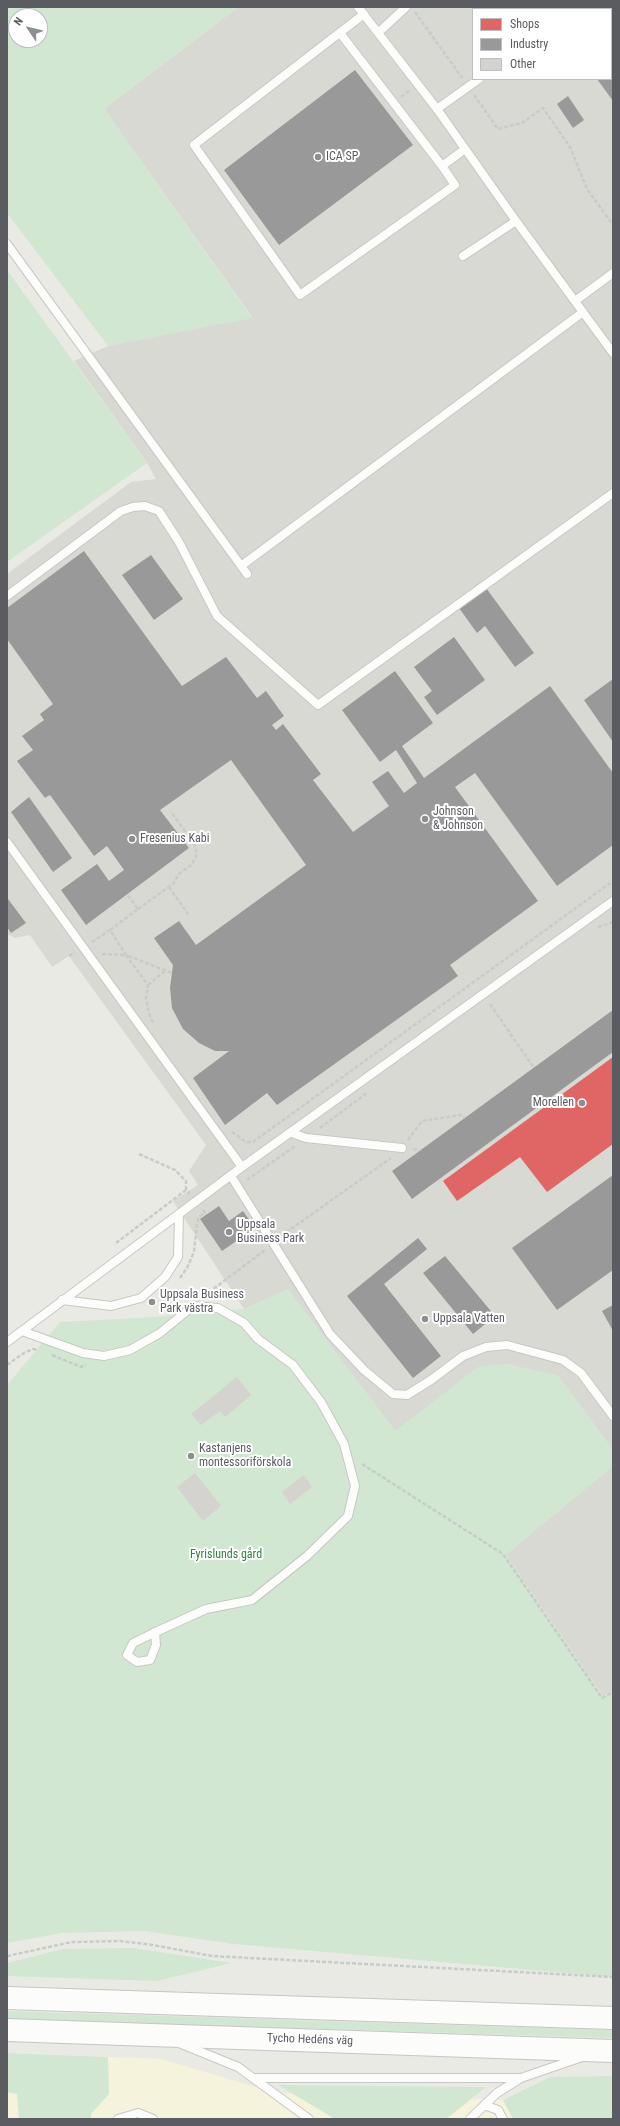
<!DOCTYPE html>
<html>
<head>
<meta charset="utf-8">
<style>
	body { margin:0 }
	#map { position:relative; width:620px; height:2126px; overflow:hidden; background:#eaeae4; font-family:"Roboto Condensed",sans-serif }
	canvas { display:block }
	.frame { position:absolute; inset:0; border:8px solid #5a5c62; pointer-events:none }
	.legend { position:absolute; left:472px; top:8px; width:140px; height:72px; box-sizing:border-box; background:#fff; border:1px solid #bdbec0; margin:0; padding:5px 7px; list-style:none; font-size:12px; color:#5a5c62 }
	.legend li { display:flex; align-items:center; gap:8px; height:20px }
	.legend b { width:20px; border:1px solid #bdbec0 }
	.north { position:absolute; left:8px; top:8px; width:40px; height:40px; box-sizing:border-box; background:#fff; border:1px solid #bdbec0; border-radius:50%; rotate:305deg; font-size:11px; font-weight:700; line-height:16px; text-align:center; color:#5a5c62 }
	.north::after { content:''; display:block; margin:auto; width:14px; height:18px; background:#8c8e90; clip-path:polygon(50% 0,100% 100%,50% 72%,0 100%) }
</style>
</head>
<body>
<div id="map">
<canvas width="620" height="2126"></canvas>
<div class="frame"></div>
<ul class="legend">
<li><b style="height:11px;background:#e06666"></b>Shops</li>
<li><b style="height:11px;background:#999"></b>Industry</li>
<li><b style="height:11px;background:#d4d3cf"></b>Other</li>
</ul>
<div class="north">N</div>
</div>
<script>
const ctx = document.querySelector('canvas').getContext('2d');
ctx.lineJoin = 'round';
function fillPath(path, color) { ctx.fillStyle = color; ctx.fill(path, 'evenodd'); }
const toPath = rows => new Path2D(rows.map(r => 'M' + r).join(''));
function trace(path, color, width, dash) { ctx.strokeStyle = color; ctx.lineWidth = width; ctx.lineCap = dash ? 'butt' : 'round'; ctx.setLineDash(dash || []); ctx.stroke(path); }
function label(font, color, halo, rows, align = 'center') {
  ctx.font = font + ' "Roboto Condensed",sans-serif'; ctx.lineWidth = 4; ctx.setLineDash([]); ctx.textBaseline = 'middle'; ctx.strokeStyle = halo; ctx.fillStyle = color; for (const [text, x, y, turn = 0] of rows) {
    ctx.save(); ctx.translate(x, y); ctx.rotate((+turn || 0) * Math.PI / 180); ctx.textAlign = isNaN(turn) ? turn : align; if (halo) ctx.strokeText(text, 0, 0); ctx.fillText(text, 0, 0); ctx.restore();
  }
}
fillPath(toPath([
	[7,2053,161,2059,276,2093,503,2100,513,2119,7,2119]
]), '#f5f3dc');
fillPath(toPath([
	[238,7,613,7,613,1450,557,1375,395,1431,288,1290,244,1309,173,1201,198,1185,189,1171,206,1145,69,956,52,967,30,935,15,938,7,934,7,574,131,482,156,479,147,463,74,361,108,346,252,317,104,109],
	[473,9,611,9,611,79,473,79],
	[613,1466,613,1691,603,1696,505,1554]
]), '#d9d9d4');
fillPath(toPath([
	[7,7,238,7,104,109,252,318,108,346,7,213],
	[16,16,40,16,40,40,16,40],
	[7,270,147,463,7,562],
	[288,1289,395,1431,478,1367,507,1364,557,1375,613,1450,613,1466,506,1555,603,1696,613,1691,613,1977,234,1944,144,1931,62,1933,7,1943,7,1385,60,1322,154,1317,244,1309],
	[133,1948,232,1963,157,1981,7,1976,7,1963,63,1949],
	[7,2011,613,2030,613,2038,7,2019],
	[7,2053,108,2057,109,2094,91,2114,91,2119,19,2119,17,2094,7,2092],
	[613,2076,613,2119,513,2119,503,2100,550,2077],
	[278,2085,486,2087,446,2119,335,2119]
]), '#d1e7d2');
fillPath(toPath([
	[613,1057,613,1144,547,1192,520,1157,457,1201,443,1181]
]), '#e06666');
fillPath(toPath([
	[580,7,613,7,613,101,597,79,611,79,611,9,582,9],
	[355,70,413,145,279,245,224,170],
	[568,96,584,120,573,128,557,104],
	[84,551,182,686,226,657,257,698,266,691,284,716,272,725,276,730,283,724,321,774,313,780,353,832,389,806,372,782,388,771,404,793,417,783,396,750,380,762,342,710,395,671,433,723,402,746,424,778,550,686,613,773,613,845,557,886,475,773,455,787,538,901,450,965,458,976,277,1105,267,1093,225,1125,193,1078,229,1051,215,1051,199,1043,183,1029,172,1008,170,988,173,965,154,938,179,921,196,945,306,865,231,760,160,810,189,848,86,925,61,890,97,864,109,881,124,870,107,846,94,856,50,795,45,798,17,761,33,750,22,736,44,720,40,714,53,704,7,639,7,608],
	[151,555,183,599,154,620,122,575],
	[486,588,534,653,515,667,485,626,477,633,459,608],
	[454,637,485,680,437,715,424,697,432,691,414,667],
	[613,679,613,742,584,700],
	[29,797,72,858,53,872,11,812],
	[8,899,26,923,11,933,7,927],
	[613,1010,613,1052,412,1199,392,1171],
	[613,1175,613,1270,557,1310,512,1248],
	[219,1206,229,1221,243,1211,255,1228,222,1251,200,1219],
	[418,1238,427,1249,384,1284,441,1356,413,1378,347,1296],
	[445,1256,495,1316,473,1334,423,1273],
	[613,1305,613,1331,602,1311]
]), '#999');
fillPath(toPath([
	[237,1377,251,1395,225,1417,220,1411,201,1425,191,1414],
	[195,1473,221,1506,203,1521,177,1487],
	[304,1475,312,1487,290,1504,282,1492]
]), '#d4d3cf');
const lane = toPath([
	[358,7,437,109,516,221,613,353],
	[364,14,194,145,300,295,455,185,442,166,465,149],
	[379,32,406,7],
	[340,33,442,166],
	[437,109,479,79],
	[7,244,247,574],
	[463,256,516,221],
	[575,301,613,273],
	[241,566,583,312],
	[7,596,121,511,133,507,145,506,159,511,179,542,217,616,318,705,613,493],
	[7,842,242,1167],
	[292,1133,306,1138,402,1148],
	[231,1176,330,1334,364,1370,393,1394,407,1395,431,1380,463,1356,486,1347,507,1345,563,1360,581,1373,613,1416],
	[62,1300,111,1306,141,1298,165,1277,178,1257,179,1214],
	[22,1331,83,1353,104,1356,130,1350,160,1333,193,1306,218,1308,244,1323,258,1339,293,1365,321,1402,344,1444,355,1486,348,1516,307,1556,252,1600,206,1609,160,1630,133,1643,127,1655,137,1662,150,1660,156,1645,155,1632],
	[7,1342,242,1167,613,901],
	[179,2043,238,2067,309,2119],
	[253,2078,521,2078],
	[484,2105,498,2110,503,2119],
	[118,2119,138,2113,153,2119],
	[470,2119,497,2093,521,2078,582,2057]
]);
const secondary = toPath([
	[7,1998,613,2018],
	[7,2030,613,2051]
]);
trace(lane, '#c7c8c6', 10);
trace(secondary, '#c5c6c5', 24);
trace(toPath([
	[415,12,462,78],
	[474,95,498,129,522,123,543,108,570,147,587,189,613,225],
	[401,97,410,90],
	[169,887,188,914],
	[138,909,173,884,179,874,192,864,197,854,194,843,171,812],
	[598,927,613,922],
	[110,930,138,909,127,894],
	[92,942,110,930,126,955,172,973],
	[102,954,126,955,148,985,146,998,149,1013,153,1023],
	[69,956,75,953],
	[148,985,166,970],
	[490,1004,534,1068],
	[320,1128,367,1093],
	[232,1132,246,1142,253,1142,613,881],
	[408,1140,422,1121,461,1115,465,1118],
	[413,1149,421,1150],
	[139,1154,175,1170,186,1181,186,1190],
	[247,1180,295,1146],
	[281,1236,391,1158],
	[116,1243,186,1190,190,1194],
	[180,1278,187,1268,194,1252,197,1224,199,1217,205,1213,203,1210],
	[162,1295,180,1302],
	[204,1296,265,1250],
	[52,1355,81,1367,86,1365],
	[7,1365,24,1353,33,1349,38,1350],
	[362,1464,503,1554,602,1698,613,1692],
	[7,1956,72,1942,120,1941,153,1945,212,1956,613,1977]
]), '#c7ccca', 2.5, [4, 2]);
trace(lane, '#fcfcfb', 8);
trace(secondary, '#fcfcfb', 22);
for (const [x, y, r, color] of [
	[318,157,4,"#8c8e90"],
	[425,819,4,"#8c8e90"],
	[132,839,4,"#8c8e90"],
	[582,1103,4,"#8c8e90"],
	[229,1232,4,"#8c8e90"],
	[152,1302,4,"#8c8e90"],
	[425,1319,4,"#8c8e90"],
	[191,1456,4,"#8c8e90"]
]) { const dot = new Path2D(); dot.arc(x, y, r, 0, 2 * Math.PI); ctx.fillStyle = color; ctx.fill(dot); trace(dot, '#fff', 1.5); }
label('12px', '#5a5c62', '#fff', [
	["ICA SP",326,157],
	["Johnson",433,812],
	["& Johnson",433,826],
	["Fresenius Kabi",140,839],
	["Morellen",574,1103,"right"],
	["Uppsala",237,1225],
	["Business Park",237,1239],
	["Uppsala Business",160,1295],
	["Park västra",160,1309],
	["Uppsala Vatten",433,1319],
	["Kastanjens",199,1449],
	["montessoriförskola",199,1463]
], 'left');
label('12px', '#328141', '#fff', [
	["Fyrislunds gård",226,1555]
]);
label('12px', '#5a5c62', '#fff', [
	["Tycho Hedéns väg",310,2040,2]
]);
</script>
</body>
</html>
